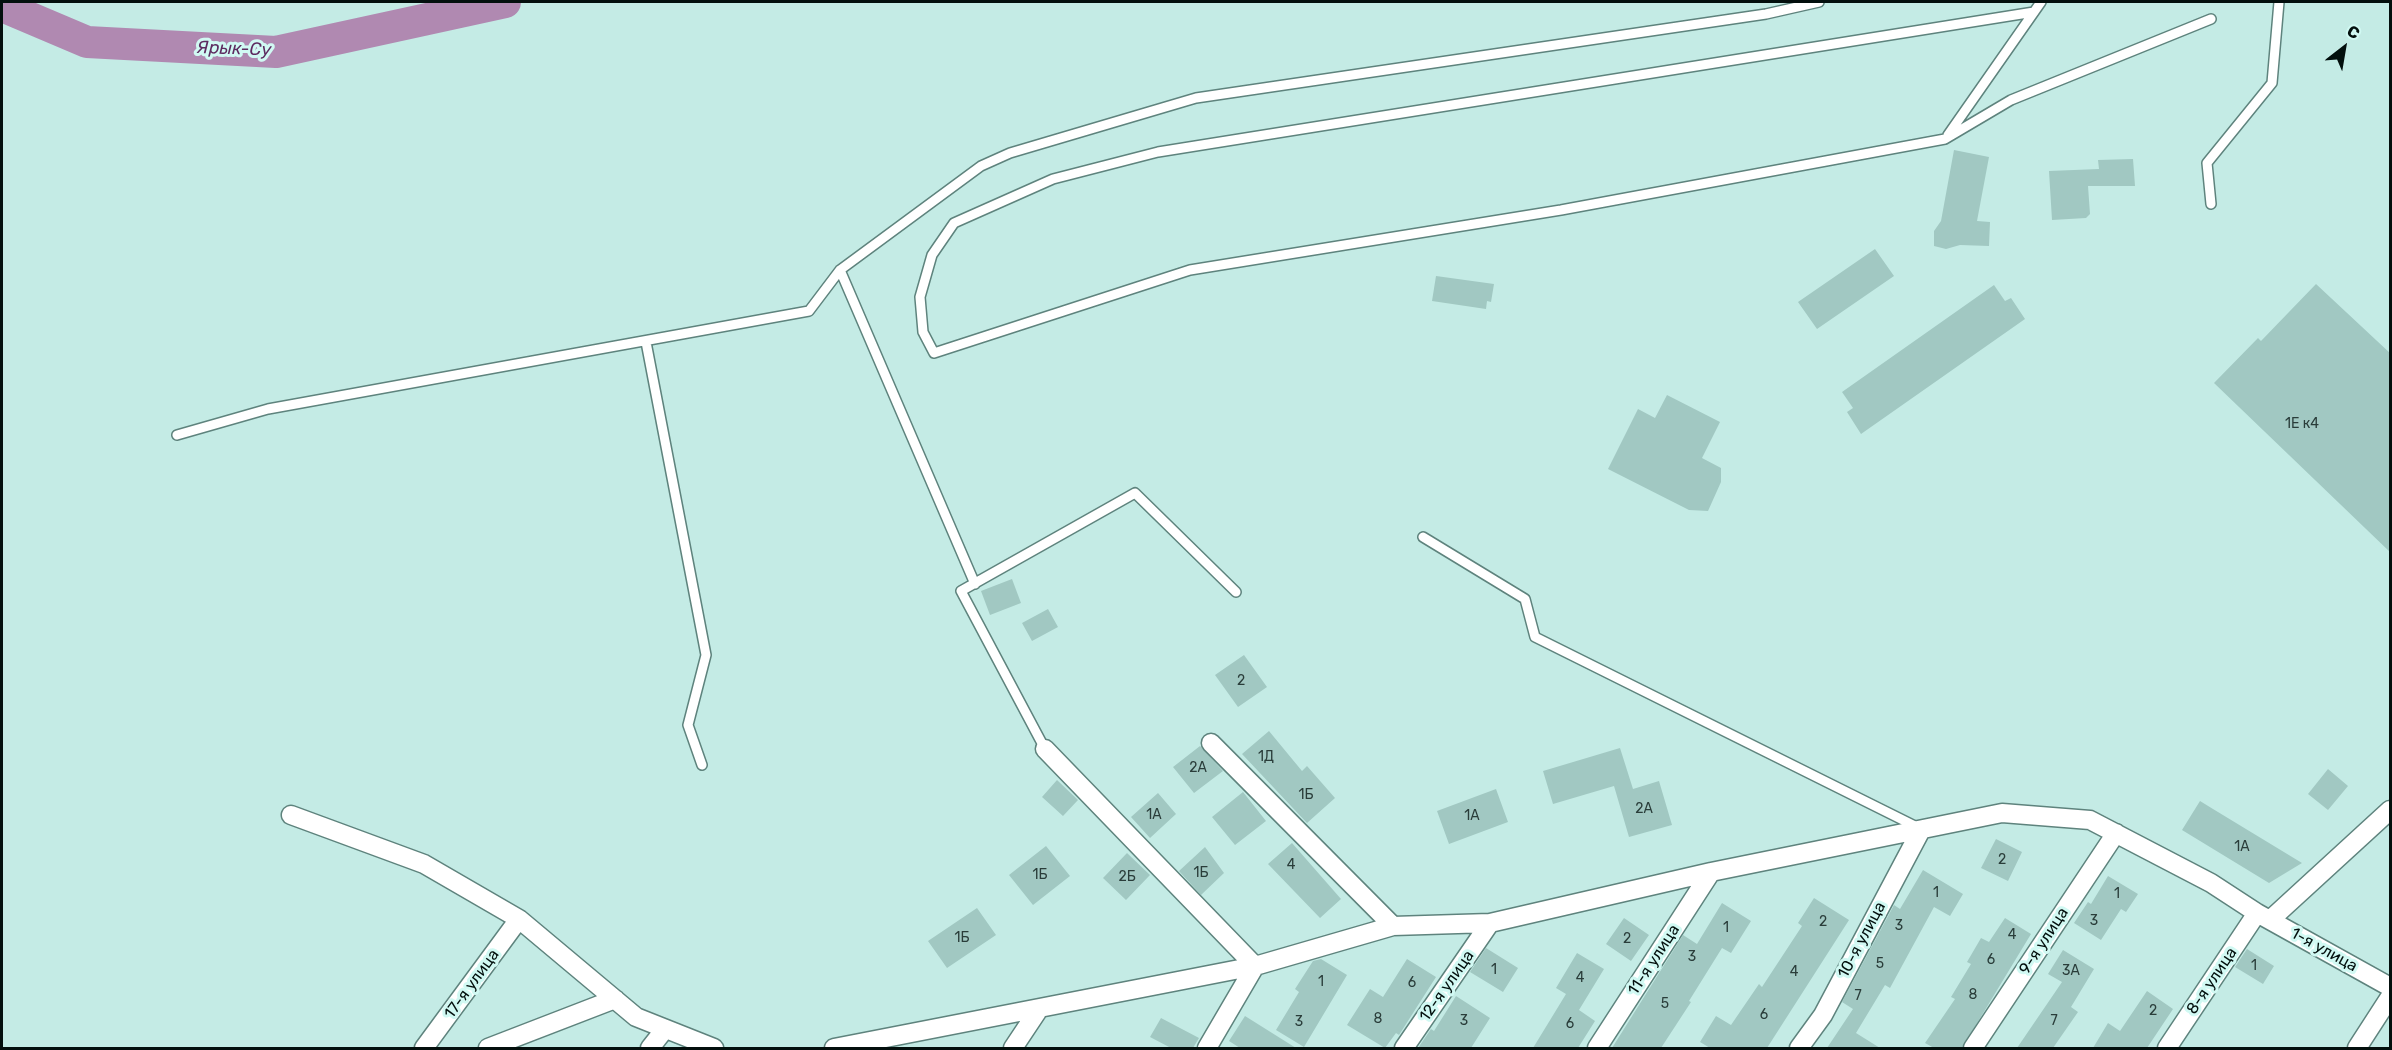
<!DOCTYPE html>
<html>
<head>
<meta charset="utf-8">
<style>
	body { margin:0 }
	#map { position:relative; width:2392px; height:1050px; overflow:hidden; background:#c4ebe5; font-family:Rubik,sans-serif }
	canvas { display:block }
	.frame { position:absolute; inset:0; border:3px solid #030f0d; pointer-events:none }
	.north { position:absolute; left:2314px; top:18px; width:60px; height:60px; -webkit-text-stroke:4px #d1f9f3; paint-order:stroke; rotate:31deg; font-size:16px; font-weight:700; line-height:24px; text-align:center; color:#030f0d }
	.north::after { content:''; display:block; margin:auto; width:21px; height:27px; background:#030f0d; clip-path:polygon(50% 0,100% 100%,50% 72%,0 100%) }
</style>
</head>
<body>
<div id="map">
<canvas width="2392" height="1050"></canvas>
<div class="frame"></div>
<div class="north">С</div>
</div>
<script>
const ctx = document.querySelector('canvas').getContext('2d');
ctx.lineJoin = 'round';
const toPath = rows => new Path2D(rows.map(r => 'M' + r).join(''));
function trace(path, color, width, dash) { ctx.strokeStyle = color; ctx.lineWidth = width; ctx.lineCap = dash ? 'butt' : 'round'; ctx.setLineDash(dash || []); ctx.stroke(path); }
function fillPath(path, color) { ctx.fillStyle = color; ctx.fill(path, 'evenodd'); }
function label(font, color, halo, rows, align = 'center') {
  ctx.font = font + ' Rubik,sans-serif'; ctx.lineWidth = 6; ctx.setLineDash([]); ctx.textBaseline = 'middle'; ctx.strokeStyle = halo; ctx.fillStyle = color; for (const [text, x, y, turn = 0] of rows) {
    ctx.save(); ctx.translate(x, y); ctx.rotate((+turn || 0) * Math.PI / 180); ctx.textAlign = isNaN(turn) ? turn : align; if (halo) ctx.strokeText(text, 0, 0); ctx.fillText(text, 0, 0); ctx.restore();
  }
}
trace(toPath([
	[2,6,87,42,276,52,505,2]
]), '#b089b1', 32);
fillPath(toPath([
	[1954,150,1989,157,1977,221,1990,222,1989,246,1960,245,1946,249,1934,246,1934,231,1941,221],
	[2133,159,2135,186,2088,186,2090,214,2086,218,2052,220,2049,171,2099,169,2098,160],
	[1875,249,1894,276,1817,329,1798,302],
	[1436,276,1494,284,1491,302,1487,301,1486,309,1432,301],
	[2316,284,2391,354,2391,553,2214,383,2258,338,2261,341],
	[1994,285,2005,301,2011,298,2025,319,1861,434,1847,412,1853,408,1842,392],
	[1667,395,1720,422,1702,458,1721,468,1721,482,1708,511,1689,510,1608,469,1638,409,1655,418],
	[1012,579,1021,603,990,615,981,591],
	[1048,609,1058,627,1032,641,1022,623],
	[1244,655,1267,687,1238,707,1215,675],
	[1269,731,1302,771,1307,766,1335,798,1307,823,1242,754],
	[1200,746,1223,771,1194,793,1173,767],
	[1620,748,1633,789,1659,781,1672,825,1629,837,1614,786,1553,804,1543,771],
	[2328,769,2348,786,2328,810,2308,794],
	[1057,780,1078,800,1063,816,1042,797],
	[1496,789,1508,822,1449,844,1437,811],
	[1243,792,1266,821,1235,845,1212,817],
	[1158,793,1176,814,1150,838,1131,817],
	[2200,801,2213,809,2302,863,2269,883,2182,830],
	[1996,839,2022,852,2008,881,1981,868],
	[1292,843,1341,899,1320,918,1268,864],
	[1046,846,1070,876,1033,905,1009,875],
	[1205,847,1224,873,1201,895,1179,871],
	[1127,853,1150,875,1126,900,1103,878],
	[1923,870,1963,894,1950,916,1934,907,1890,988,1885,985,1856,1033,1880,1048,1827,1048,1853,1009,1842,1002,1894,905,1900,909],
	[2108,876,2138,894,2126,912,2121,909,2101,940,2074,923,2088,902,2091,904],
	[1814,898,1849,920,1767,1048,1710,1048,1700,1042,1716,1016,1731,1025,1759,984,1762,987,1802,926,1798,923],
	[1722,903,1751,921,1731,953,1722,948,1689,1001,1691,1002,1661,1048,1612,1048,1683,935,1697,944],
	[977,908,996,935,947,968,928,941],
	[1624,918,1649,935,1631,961,1606,944],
	[2005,918,2031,934,1962,1048,1934,1048,1925,1043,1955,999,1951,997,1971,964,1967,962,1981,938,1989,942],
	[1486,948,1518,968,1503,992,1470,972],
	[2247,949,2274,966,2263,984,2235,967],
	[2063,950,2094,969,2071,1007,2078,1012,2053,1048,2017,1048,2062,982,2048,974],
	[1577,953,1604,969,1579,1010,1595,1021,1578,1048,1533,1048,1566,994,1556,988],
	[1321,959,1347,975,1304,1047,1276,1030,1299,992,1295,989,1313,961],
	[1407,959,1436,977,1399,1035,1396,1033,1385,1048,1347,1025,1370,989,1383,997],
	[2147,991,2173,1009,2147,1048,2093,1048,2108,1023,2120,1031],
	[1456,996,1490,1018,1471,1048,1418,1048,1431,1029,1434,1031],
	[1245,1016,1296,1048,1240,1048,1229,1041],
	[1161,1018,1199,1038,1193,1048,1171,1048,1150,1037]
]), '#a1c8c2');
const lane = toPath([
	[2034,12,1158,152,1053,179,954,223,932,255,920,297,923,332,934,353,1190,270,1561,210,1945,139,2011,100,2211,19],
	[1948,135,2041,2],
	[2211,204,2207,163,2272,83,2279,2],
	[840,270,975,584],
	[646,342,706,655,688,725,702,765],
	[177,435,268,409,809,311,840,270,981,166,1010,153,1196,98,1766,14,1819,2],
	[1423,537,1525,599,1535,637,1919,828],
	[1045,749,961,591,1135,493,1236,592]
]);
const street = toPath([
	[1211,743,1393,926],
	[1045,749,1255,966,1207,1048],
	[291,815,424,864,519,919,636,1017,714,1048],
	[2270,920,2390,810],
	[424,1048,519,919],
	[488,1048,615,999],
	[650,1048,665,1029],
	[834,1048,1255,966,1393,926,1490,923,1711,872,2002,813,2090,820,2211,883,2257,913,2390,987],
	[1013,1048,1039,1009],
	[1404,1048,1490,923],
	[1597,1048,1711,872],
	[1799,1048,1823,1015,1921,830],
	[1973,1048,2116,833],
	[2167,1048,2257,913],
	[2357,1048,2390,997]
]);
trace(lane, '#5e837d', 12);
trace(street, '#5e837d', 21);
trace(lane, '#fff', 9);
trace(street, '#fff', 18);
label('14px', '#2a3d3a', null, [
	["1Е к4",2302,424],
	["2",1241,681],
	["1Д",1266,757],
	["2А",1198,768],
	["1Б",1306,795],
	["2А",1644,809],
	["1А",1154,815],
	["1А",1472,816],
	["1А",2242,847],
	["2",2002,860],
	["4",1291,865],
	["1Б",1201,873],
	["1Б",1040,875],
	["2Б",1127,877],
	["1",1936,893],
	["1",2117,894],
	["3",2094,921],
	["2",1823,922],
	["3",1899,926],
	["1",1726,928],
	["4",2012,935],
	["1Б",962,938],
	["2",1627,939],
	["3",1692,957],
	["6",1991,960],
	["5",1880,964],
	["1",2254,966],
	["1",1494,970],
	["3А",2071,971],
	["4",1794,972],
	["4",1580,978],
	["1",1321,982],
	["6",1412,983],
	["8",1973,995],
	["7",1858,996],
	["5",1665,1004],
	["2",2153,1011],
	["6",1764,1015],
	["8",1378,1019],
	["3",1464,1021],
	["7",2054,1021],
	["3",1299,1022],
	["6",1570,1024]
]);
label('16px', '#030f0d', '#d1f9f3', [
	["10-я улица",1862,940,-62],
	["9-я улица",2044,941,-57],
	["1-я улица",2324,950,29],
	["11-я улица",1654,960,-57],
	["8-я улица",2212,981,-56],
	["17-я улица",472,984,-54],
	["12-я улица",1447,986,-55]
]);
label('italic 18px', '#5d2b60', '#d1f9f3', [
	["Ярык-Су",234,49,2]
]);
</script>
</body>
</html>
